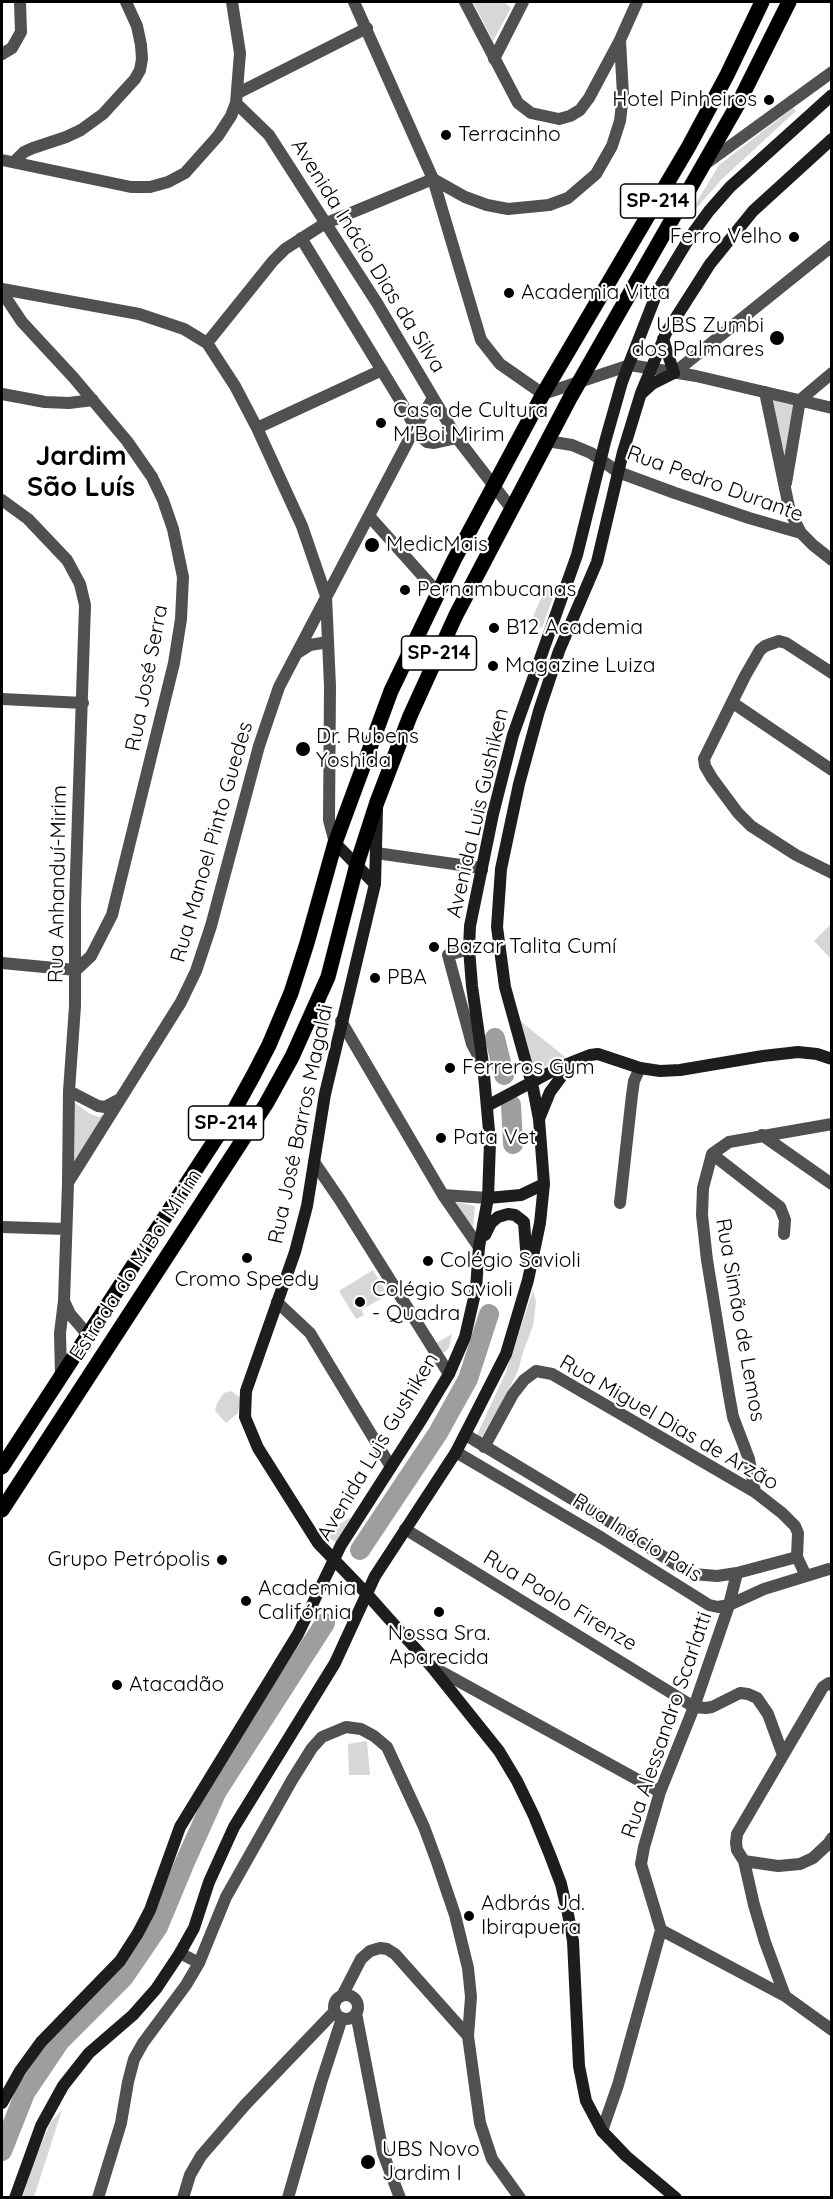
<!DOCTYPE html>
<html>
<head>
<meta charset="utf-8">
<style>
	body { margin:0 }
	#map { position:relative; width:833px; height:2199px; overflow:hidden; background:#fff; font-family:Quicksand,sans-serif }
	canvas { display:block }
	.frame { position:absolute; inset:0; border:3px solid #000; pointer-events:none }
</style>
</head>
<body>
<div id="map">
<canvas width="833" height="2199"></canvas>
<div class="frame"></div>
</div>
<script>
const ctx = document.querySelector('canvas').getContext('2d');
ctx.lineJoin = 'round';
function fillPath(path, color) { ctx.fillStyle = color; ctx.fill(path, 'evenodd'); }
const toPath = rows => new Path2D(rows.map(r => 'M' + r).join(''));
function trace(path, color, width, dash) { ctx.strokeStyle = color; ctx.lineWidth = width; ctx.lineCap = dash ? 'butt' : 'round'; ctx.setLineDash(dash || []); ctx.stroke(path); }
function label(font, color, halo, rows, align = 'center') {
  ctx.font = font + ' Quicksand,sans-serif'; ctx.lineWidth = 4.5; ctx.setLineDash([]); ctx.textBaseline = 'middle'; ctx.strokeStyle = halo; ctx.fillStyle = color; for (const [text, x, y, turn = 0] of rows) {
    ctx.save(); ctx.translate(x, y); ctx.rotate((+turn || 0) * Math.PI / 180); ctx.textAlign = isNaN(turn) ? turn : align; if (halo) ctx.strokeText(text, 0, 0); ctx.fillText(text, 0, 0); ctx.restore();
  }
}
fillPath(toPath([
	[473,2,504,2,511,8,493,41],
	[793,108,796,111,722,179,686,220,719,165],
	[769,395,798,401,785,478],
	[547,584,556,589,542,628,530,624],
	[831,924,831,959,814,941],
	[519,1020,565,1057,538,1070,534,1070],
	[75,1103,90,1114,99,1117,110,1110,75,1164],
	[455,1202,475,1206,473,1229],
	[373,1270,388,1295,361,1310,364,1315,356,1319,339,1291],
	[533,1290,536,1302,533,1326,523,1352,518,1371,500,1406,480,1440,476,1437,506,1372],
	[452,1334,449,1348,445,1352,440,1352,436,1343],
	[231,1391,241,1398,238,1413,226,1423,215,1411,217,1403,224,1393],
	[351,1517,336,1542,327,1537,325,1533],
	[367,1741,370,1775,349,1775,348,1744],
	[62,2110,34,2197,22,2198,37,2154,50,2123]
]), '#d7d7d7');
trace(toPath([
	[495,1038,504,1075],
	[511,1105,513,1144],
	[360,1550,438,1433,468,1379,489,1314],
	[2,2151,25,2093,60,2041,124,1977,158,1927,185,1862,217,1791,325,1623]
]), '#9e9e9e', 20);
const primary = toPath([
	[2,1467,232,1114,253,1076,269,1045,291,993,307,943,335,843,391,691,454,560,543,394,689,146,727,75,762,2],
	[2,1510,266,1104,292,1057,328,977,357,864,377,802,410,716,456,615,570,398,738,104,789,2]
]);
trace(primary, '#dbdbdb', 16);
trace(toPath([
	[354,2,433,179,481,340,500,364,543,394,630,365,696,376,832,408],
	[465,2,518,103,531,113,559,119,570,116,580,110,589,98,620,40,637,2],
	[2,54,12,48,21,32,20,2],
	[494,59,523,2],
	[238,93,367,28],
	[236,103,269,135,377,303,457,438,511,508],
	[2,160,131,187,150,187,168,182,185,173,218,136,231,116,236,103,240,53,232,2],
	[14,162,24,152,33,148,66,137,81,130,103,114,135,79,140,70,142,59,141,45,137,26,126,2],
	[704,165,832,72],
	[433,179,465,197,487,205,508,209,549,205,568,198,596,174,612,146,620,121,623,95,620,40],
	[301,238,403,405,419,435,427,442,434,443,457,438],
	[2,289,139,314,184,329,207,343,235,386,257,428,302,526,326,596,330,686,329,820,335,843],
	[2,292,22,322,73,377,127,441,152,477,163,500,173,529,183,577,181,619,174,663,112,915,91,956,76,970],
	[207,343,273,261,285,249,324,224,433,179],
	[674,373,832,246],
	[765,392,790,512,801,533],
	[2,394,45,402,69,403,93,400],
	[257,428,382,370],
	[547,441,572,445,591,453,618,472,675,493,749,518,801,533,813,545,832,560],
	[786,483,800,400,832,373],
	[2,500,28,519,67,560,80,584,85,605,75,905,75,1006,69,1091,68,1183,64,1301,60,1333,61,1376],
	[370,517,438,593],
	[299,652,310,645,328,642],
	[832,673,786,643,779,641,765,646,760,650,745,676,704,759,705,766,712,778,738,813,751,826,796,855,832,873],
	[2,699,83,703],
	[733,703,832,770],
	[376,853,475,867,482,870],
	[469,949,448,955,472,1044,481,1061],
	[2,963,76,970],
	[341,1021,443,1195,479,1247],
	[69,1091,98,1106,105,1107,118,1100],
	[762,1135,832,1184],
	[712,1154,780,1207,785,1220,784,1234],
	[314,1162,340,1200,449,1374],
	[69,1181,181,1002,196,971,211,926,259,746,279,687,416,426,433,398],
	[443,1195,488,1198],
	[620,1203,632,1095,634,1081,640,1068],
	[2,1227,66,1229],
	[64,1301,70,1314,88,1335],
	[277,1302,310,1333,391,1467],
	[466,1435,602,1517,681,1568,693,1574,717,1576,737,1573,797,1557],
	[484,1447,513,1394,524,1380,536,1371,552,1374,755,1492,782,1513,795,1526,798,1533,797,1557,806,1576],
	[456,1452,602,1538,709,1605,718,1607,729,1605,764,1589,829,1569],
	[755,1492,749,1459,733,1417,729,1395,707,1260,702,1215,703,1188,712,1154,729,1142,832,1124],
	[405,1529,694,1707,706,1708,712,1707,740,1693,748,1694,757,1698,768,1714,783,1755],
	[431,1666,660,1792],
	[744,1861,778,1866,800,1864,813,1858,828,1844,832,1838],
	[661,1930,785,1996,832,2030],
	[180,1953,199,1963],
	'334 2007a12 12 0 1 1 24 0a12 12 0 1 1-24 0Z',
	[342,1996,361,1959,370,1951,380,1948,387,1949,395,1954,468,2036],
	[785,1996,765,1942,754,1905,744,1861,737,1850,736,1843,737,1834,823,1687,829,1683,832,1685],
	[356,2013,383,2153,400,2198],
	[602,2131,618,2085,661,1930,641,1864,644,1847,660,1792,694,1707,729,1605,737,1573],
	[98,2198,121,2123,128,2082,134,2059,143,2043,186,1985,199,1963,226,1897,292,1780,312,1748,322,1737,346,1727,361,1729,374,1736,387,1747,424,1827,437,1862,455,1915,468,1968,471,1997,468,2036,480,2123,492,2159,520,2198],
	[183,2198,190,2175,201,2156,245,2105,335,2011],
	[288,2198,321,2083,342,2018]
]), '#505050', 12);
trace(toPath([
	[642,393,652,384,674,373,663,339],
	[377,810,375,884,325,1094,307,1206,295,1252,246,1391,245,1417,258,1448,318,1543,366,1593,431,1666,499,1751,517,1781,534,1816,550,1855,561,1884,568,1914,573,1941,579,2066,586,2101,602,2131,626,2156,676,2198],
	[335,843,375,884],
	[487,1106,562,1066,590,1055,598,1054,640,1068,660,1071,680,1070,763,1056,798,1052,817,1054,832,1059],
	[539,1119,550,1092,570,1065],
	[488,1198,521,1195,544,1184],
	[485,1235,491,1223,498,1217,508,1214,515,1215,524,1222,527,1263],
	[2,2103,20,2071,41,2042,120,1961,138,1933,150,1910,180,1827,298,1634,341,1545,423,1417,449,1374,465,1337,476,1289,479,1247,488,1198,490,1142,483,1064,472,986,469,949,470,926,493,814,513,735,577,555,605,442,622,382,658,290,690,237,709,211,730,187,832,95],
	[15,2198,41,2126,63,2086,89,2053,133,2015,156,1989,180,1953,194,1928,209,1882,234,1827,335,1663,375,1576,456,1452,506,1354,528,1280,540,1223,544,1184,539,1119,533,1088,505,987,497,927,501,869,519,784,539,711,559,651,597,562,623,452,641,393,666,333,710,264,753,211,832,139]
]), '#1d1d1d', 12);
trace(primary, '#000', 15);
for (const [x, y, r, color] of [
	[769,100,6,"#000"],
	[446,135,6,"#000"],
	[794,237,6,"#000"],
	[509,293,6,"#000"],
	[777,338,8,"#000"],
	[381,423,6,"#000"],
	[372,545,8,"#000"],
	[405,590,6,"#000"],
	[494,628,6,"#000"],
	[493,666,6,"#000"],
	[303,749,8,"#000"],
	[434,947,6,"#000"],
	[375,978,6,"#000"],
	[450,1068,6,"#000"],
	[441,1138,6,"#000"],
	[247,1258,6,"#000"],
	[428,1261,6,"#000"],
	[360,1302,6,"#000"],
	[222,1560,6,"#000"],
	[246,1601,6,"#000"],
	[439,1612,6,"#000"],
	[117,1685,6,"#000"],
	[469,1916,6,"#000"],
	[368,2162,8,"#000"]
]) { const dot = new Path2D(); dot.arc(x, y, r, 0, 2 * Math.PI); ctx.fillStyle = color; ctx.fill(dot); trace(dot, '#fff', 2); }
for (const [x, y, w] of [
	[658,201,75],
	[439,653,75],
	[226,1123,75]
]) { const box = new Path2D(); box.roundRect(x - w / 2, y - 17, w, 34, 4.5); ctx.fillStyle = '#fff'; ctx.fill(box); trace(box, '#000', 1.5); }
label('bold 20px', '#000', null, [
	["SP-214",658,201],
	["SP-214",439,653],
	["SP-214",226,1123]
]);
label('21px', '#000', '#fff', [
	["Hotel Pinheiros",757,100,"right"],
	["Terracinho",458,135],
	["Ferro Velho",782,237,"right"],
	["Academia Vitta",521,293],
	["UBS Zumbi",764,326,"right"],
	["dos Palmares",764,350,"right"],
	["Casa de Cultura",393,411],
	["M'Boi Mirim",393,435],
	["MedicMais",386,545],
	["Pernambucanas",417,590],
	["B12 Academia",506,628],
	["Magazine Luiza",505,666],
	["Dr. Rubens",316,737],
	["Yoshida",316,761],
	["Bazar Talita Cumí",446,947],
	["PBA",387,978],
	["Ferreros Gym",462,1068],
	["Pata Vet",453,1138],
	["Colégio Savioli",440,1261],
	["Cromo Speedy",247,1280,"center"],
	["Colégio Savioli",372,1290],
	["- Quadra",372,1314],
	["Grupo Petrópolis",210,1560,"right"],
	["Academia",258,1589],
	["Califórnia",258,1613],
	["Nossa Sra.",439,1634,"center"],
	["Aparecida",439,1658,"center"],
	["Atacadão",129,1685],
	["Adbrás Jd.",481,1904],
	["Ibirapuera",481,1928],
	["UBS Novo",382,2150],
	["Jardim I",382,2174]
], 'left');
label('21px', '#000', '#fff', [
	["Avenida Inácio Dias da Silva",368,256,58],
	["Rua Pedro Durante",715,484,20],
	["Rua José Serra",147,678,-79],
	["Avenida Luis Gushiken",478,813,-77],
	["Rua Manoel Pinto Guedes",212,842,-74],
	["Rua Anhanduí-Mirim",58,884,-89],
	["Rua José Barros Magaldi",301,1124,-78],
	["Estrada do M'Boi Mirim",136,1265,-57],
	["Rua Simão de Lemos",740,1320,80],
	["Rua Miguel Dias de Arzão",669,1423,30],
	["Avenida Luis Gushiken",378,1447,-59],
	["Rua Inácio Pais",637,1538,32],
	["Rua Paolo Firenze",560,1601,31],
	["Rua Alessandro Scarlatti",667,1725,-71]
]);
label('bold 27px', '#000', '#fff', [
	["Jardim",81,457],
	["São Luís",81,488]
]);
</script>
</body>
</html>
